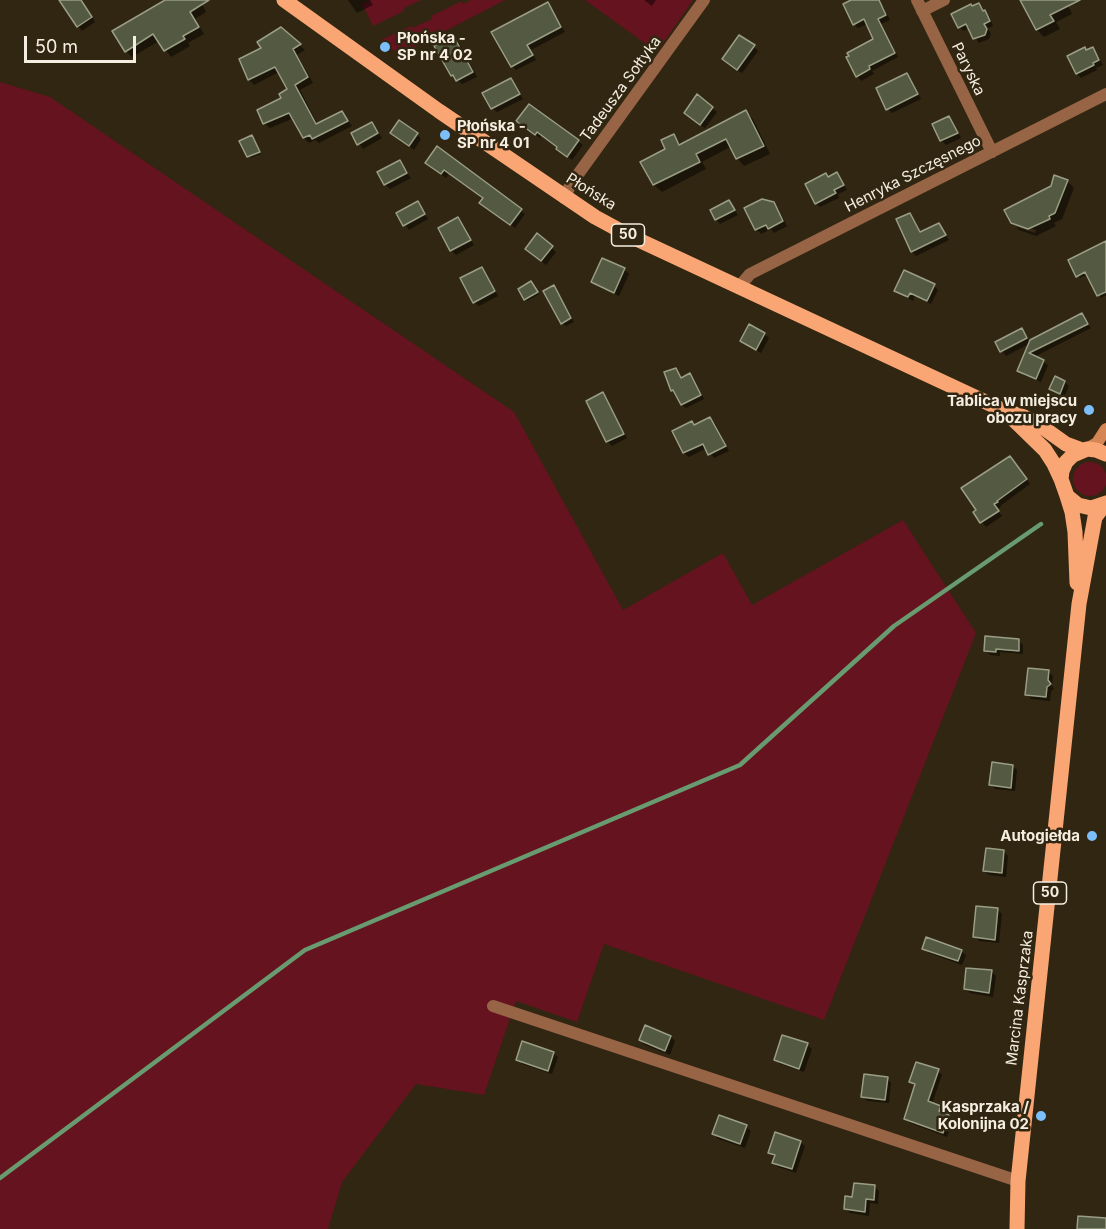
<!DOCTYPE html>
<html>
<head>
<meta charset="utf-8">
<style>
	body { margin:0 }
	#map { position:relative; width:1106px; height:1229px; overflow:hidden; background:#312611; font-family:Inter,sans-serif }
	canvas { display:block }
	.scale { position:absolute; left:24px; top:36px; width:112px; height:27px; box-sizing:border-box; border:3px solid #f5eee1; border-top:0; padding-left:8px; font-size:18px; line-height:21px; white-space:nowrap; color:#f5eee1; -webkit-text-stroke:4px #312611; paint-order:stroke }
</style>
</head>
<body>
<div id="map">
<canvas width="1106" height="1229"></canvas>
<div class="scale">50 m</div>
</div>
<script>
const ctx = document.querySelector('canvas').getContext('2d');
ctx.lineJoin = 'round';
function fillPath(path, color) { ctx.fillStyle = color; ctx.fill(path, 'evenodd'); }
const toPath = rows => new Path2D(rows.map(r => 'M' + r).join(''));
function trace(path, color, width, dash) { ctx.strokeStyle = color; ctx.lineWidth = width; ctx.lineCap = dash ? 'butt' : 'round'; ctx.setLineDash(dash || []); ctx.stroke(path); }
function label(font, color, halo, rows, align = 'center') {
  ctx.font = font + ' Inter,sans-serif'; ctx.lineWidth = 5; ctx.setLineDash([]); ctx.textBaseline = 'middle'; ctx.strokeStyle = halo; ctx.fillStyle = color; for (const [text, x, y, turn = 0] of rows) {
    ctx.save(); ctx.translate(x, y); ctx.rotate((+turn || 0) * Math.PI / 180); ctx.textAlign = isNaN(turn) ? turn : align; if (halo) ctx.strokeText(text, 0, 0); ctx.fillText(text, 0, 0); ctx.restore();
  }
}
fillPath(toPath([
	[371,0,421,0,404,8,404,11,373,26,362,4],
	[471,0,505,0,399,55,381,40,411,26,412,28,432,19,431,16,462,1,463,4],
	[585,0,693,0,657,52],
	[0,82,50,97,514,412,623,610,723,553,752,605,903,520,976,633,824,1020,604,944,577,1022,516,1001,484,1095,416,1084,342,1182,328,1229,0,1229],
	'1073 479a17 17 0 1 1 34 0a17 17 0 1 1-34 0Z'
]), '#65131f');
fillPath(toPath([
	[60,0,81,0,95,22,82,31],
	[168,0,200,0,206,12,195,19,204,34,188,43,190,46,171,57,159,41,132,57,126,51],
	[348,0,370,0,373,5,357,13],
	[644,0,656,0,652,6],
	[854,0,873,0,884,8,890,20,881,24,898,57,872,71,874,74,861,81,857,76,875,40,868,24,858,28,854,24],
	[1022,0,1065,0,1072,14,1056,22,1060,29,1044,37,1037,30],
	[547,4,565,32,531,50,536,60,516,70,512,66],
	[978,5,989,16,993,26,988,28,991,34,989,39,979,43,969,28,964,31,959,27,972,8],
	[281,29,305,50,297,55,313,83,300,90,318,125,342,112,352,126,319,143,315,140,309,143,304,138,294,118,270,128,264,123,289,90,279,72,254,85,249,79,263,49],
	[453,37,458,41,477,77,462,84,452,75],
	[754,47,758,51,742,73,728,64],
	[1093,48,1103,65,1096,68,1097,70,1081,78,1077,74],
	[907,75,911,79,921,99,892,113,888,109],
	[511,80,523,99,497,112,492,108],
	[529,106,583,145,572,160,542,135,540,138,523,126],
	[712,108,717,112,705,128,690,117],
	[746,112,753,119,770,154,744,166,737,158,732,146,702,162,706,169,662,192,654,185,642,162,667,150,674,136,682,146],
	[949,117,953,122,961,138,946,145,941,140],
	[372,124,382,138,363,149,353,134],
	[417,134,421,139,414,150,396,137],
	[253,139,261,154,250,158,241,142],
	[437,149,525,214,515,228,486,207,484,199,449,173,446,178,431,167],
	[399,162,411,178,390,189,385,184],
	[837,174,847,190,838,194,839,198,820,207,816,203,828,178],
	[1067,181,1074,188,1062,219,1054,223,1056,226,1036,236,1019,230,1016,227,1035,233,1036,230,1012,222],
	[729,202,738,215,720,224,716,219],
	[417,203,428,219,409,230,398,213],
	[773,203,778,208,787,226,774,233,771,229,761,234,757,230,746,209],
	[909,214,921,233,939,224,949,240,916,256,912,252],
	[458,219,474,245,456,255,451,250],
	[537,235,556,252,546,265,531,253],
	[1106,243,1106,295,1101,298,1088,274,1080,278,1078,276],
	[603,260,625,270,629,274,619,296,597,286,593,282],
	[482,268,486,273,498,296,479,306,474,302],
	[533,285,539,294,527,301,525,299],
	[934,286,938,290,931,304,915,296,913,301,896,291],
	[557,290,574,322,566,326,562,323],
	[1082,315,1091,328,1034,357,1048,365,1041,382,1023,375,1019,370,1031,343,1006,356,997,343,1021,330,1030,342],
	[764,334,769,338,761,353,741,341],
	[676,369,682,379,690,375,694,379,704,399,686,408,682,405,673,390],
	[1064,382,1069,386,1064,397,1051,389],
	[603,394,607,399,627,438,612,446,607,441,588,402],
	[710,419,715,423,729,451,714,458,707,448,689,457,684,453,674,432,692,423,695,426],
	[1014,462,1030,484,1000,506,1001,507,997,509,1002,516,986,527,975,513],
	[1019,641,1023,645,1023,654,1000,652,1000,656,990,655,985,650],
	[1048,671,1053,676,1052,686,1054,689,1051,691,1050,701,1031,699,1027,694],
	[1012,766,1017,770,1015,791,995,789,991,785],
	[1003,851,1008,856,1006,877,989,875,984,871],
	[997,909,1002,914,999,943,979,941,975,937],
	[924,949,961,951,966,955,962,965,929,953],
	[991,971,996,976,993,997,970,993,965,989],
	[671,1037,675,1041,670,1055,645,1045,640,1040],
	[807,1045,812,1049,804,1072,780,1064,776,1060],
	[553,1053,558,1057,552,1074,522,1064,518,1059],
	[938,1071,942,1075,932,1104,940,1107,945,1111,944,1114,953,1120,947,1137,910,1123,906,1118,916,1087,911,1081],
	[887,1078,891,1083,889,1103,867,1101,863,1097],
	[746,1127,751,1131,745,1148,718,1139,714,1134],
	[800,1142,805,1146,796,1173,778,1167,774,1163,774,1157,770,1153],
	[875,1187,879,1191,878,1204,870,1203,869,1216,850,1213,845,1209]
]), '#0007');
trace(toPath([
	[0,1178,305,950,740,765,894,626,1041,524]
]), '#689b70', 4.5);
const building = toPath([
	[59,0,81,0,92,17,77,27,59,0],
	[165,0,209,0,190,12,199,27,183,36,185,39,164,51,153,34,125,52,112,31,165,0],
	[851,0,879,0,886,15,878,19,895,53,869,66,870,69,856,77,846,57,849,56,847,53,873,39,864,19,853,25,843,4,851,0],
	[1020,0,1080,0,1050,15,1054,21,1036,30,1020,0],
	[548,2,561,27,527,45,533,55,511,67,491,32,548,2],
	[979,3,983,11,985,10,990,21,984,24,987,29,985,35,973,39,966,24,958,28,951,14,971,4,972,6,979,3],
	[281,27,301,44,293,49,308,77,295,85,316,124,342,111,348,121,312,139,310,135,303,138,289,113,263,124,257,110,281,98,279,94,287,89,275,67,248,80,239,59,261,48,257,42,281,27],
	[453,35,473,72,456,81,453,75,451,76,434,46,453,35],
	[739,35,755,45,737,70,722,59,739,35],
	[1085,47,1086,50,1093,47,1099,60,1093,63,1094,65,1076,74,1067,56,1085,47],
	[907,73,918,94,886,110,876,88,907,73],
	[511,78,520,94,491,109,482,93,511,78],
	[697,94,713,107,700,125,684,113,697,94],
	[529,104,579,140,567,157,556,149,557,147,537,132,535,135,516,121,529,104],
	[746,110,764,146,736,159,726,139,696,154,700,162,653,185,640,162,665,149,661,140,674,134,679,145,746,110],
	[949,116,958,133,940,141,932,124,949,116],
	[399,120,418,133,409,146,390,133,399,120],
	[372,122,378,133,357,145,351,133,372,122],
	[252,135,260,152,247,157,239,141,252,135],
	[437,146,522,209,510,225,479,203,483,198,444,170,441,174,425,163,437,146],
	[400,160,407,173,384,185,377,172,400,160],
	[837,172,844,185,834,190,836,193,815,204,805,184,826,173,828,177,837,172],
	[1054,175,1068,180,1055,213,1049,216,1050,219,1028,229,1011,223,1004,210,1051,186,1054,175],
	[762,199,774,202,783,221,768,229,766,225,755,230,744,208,762,199],
	[729,200,735,210,715,220,710,210,729,200],
	[418,201,425,214,403,226,396,213,418,201],
	[910,213,920,232,939,223,946,235,911,252,896,219,910,213],
	[458,217,471,240,450,251,438,228,458,217],
	[537,233,553,246,541,261,525,249,537,233],
	[1106,241,1106,292,1097,296,1085,272,1076,277,1068,260,1106,241],
	[602,258,625,268,614,293,591,282,602,258],
	[482,267,495,291,473,303,460,278,482,267],
	[904,270,935,284,927,301,910,293,908,297,894,291,904,270],
	[531,281,538,292,524,300,518,289,531,281],
	[554,285,571,318,561,324,543,291,554,285],
	[1082,313,1088,324,1029,353,1044,360,1036,379,1017,371,1030,340,1082,313],
	[749,324,765,333,756,350,740,341,749,324],
	[1022,328,1027,338,1000,352,995,342,1022,328],
	[676,368,681,378,690,373,701,395,681,405,673,390,671,391,664,372,676,368],
	[1055,376,1065,381,1060,394,1049,389,1055,376],
	[603,392,624,434,606,442,586,401,603,392],
	[710,417,726,446,708,455,703,444,683,453,672,431,692,421,694,425,710,417],
	[1010,456,1027,479,997,501,998,502,994,504,999,511,980,523,973,512,976,510,961,488,1010,456],
	[985,636,1019,639,1019,651,996,649,996,652,984,651,985,636],
	[1028,668,1049,670,1048,680,1051,684,1047,687,1046,697,1025,695,1028,668],
	[992,762,1013,765,1011,788,989,785,992,762],
	[986,848,1004,850,1002,873,983,871,986,848],
	[976,906,998,908,995,940,973,937,976,906],
	[926,937,962,950,958,961,922,949,926,937],
	[966,968,992,970,989,993,964,989,966,968],
	[645,1025,671,1036,665,1051,639,1040,645,1025],
	[782,1035,808,1043,799,1069,774,1060,782,1035],
	[522,1041,554,1052,548,1071,516,1060,522,1041],
	[916,1062,939,1069,928,1101,941,1106,939,1111,949,1115,943,1133,904,1119,915,1084,909,1082,916,1062],
	[864,1074,888,1077,885,1100,861,1097,864,1074],
	[719,1115,747,1125,740,1144,712,1134,719,1115],
	[775,1132,801,1141,792,1169,772,1163,775,1155,768,1153,775,1132],
	[854,1183,875,1185,874,1200,866,1199,865,1212,844,1209,845,1196,852,1197,854,1183],
	[1078,1216,1106,1218,1106,1229,1077,1229,1078,1216]
]);
fillPath(building, '#545941');
trace(building, '#999e84', 1.5);
trace(toPath([
	[917,0,992,152],
	[922,11,944,0],
	[564,198,571,184,704,0],
	[739,287,750,274,1106,94],
	[493,1006,1018,1181]
]), '#976446', 12);
trace(toPath([
	[1087,449,1097,443,1106,429]
]), '#d68554', 12);
trace(toPath([
	[284,0,439,111,595,217,630,236,1005,411,1024,417,1038,424,1066,444,1082,450],
	[1009,415,1045,450,1054,464,1061,479],
	[1106,454,1096,450,1087,449,1073,455,1066,462,1062,471,1061,479,1067,496,1078,505,1091,508,1106,503],
	[1067,496,1072,512,1075,532,1077,583],
	[1017,1229,1018,1181,1079,604,1095,517,1106,503]
]), '#faa674', 15);
for (const [x, y, r, color] of [
	[385,47,6,"#7cbef9"],
	[445,135,6,"#7cbef9"],
	[1089,410,6,"#7cbef9"],
	[1092,836,6,"#7cbef9"],
	[1041,1116,6,"#7cbef9"]
]) { const dot = new Path2D(); dot.arc(x, y, r, 0, 2 * Math.PI); ctx.fillStyle = color; ctx.fill(dot); trace(dot, '#312611', 2); }
for (const [x, y, w] of [
	[628,235,33],
	[1050,893,33]
]) { const box = new Path2D(); box.roundRect(x - w / 2, y - 11, w, 22, 4.5); ctx.fillStyle = '#312611'; ctx.fill(box); trace(box, '#f5eee1', 1.5); }
label('bold 14px', '#f5eee1', null, [
	["50",628,235],
	["50",1050,893]
]);
label('bold 15px', '#f5eee1', '#312611', [
	["Płońska -",397,38,"left"],
	["SP nr 4 02",397,55,"left"],
	["Płońska -",457,126,"left"],
	["SP nr 4 01",457,143,"left"],
	["Tablica w miejscu",1077,401],
	["obozu pracy",1077,418],
	["Autogiełda",1080,836],
	["Kasprzaka /",1029,1107],
	["Kolonijna 02",1029,1124]
], 'right');
label('15px', '#f5eee1', '#312611', [
	["Paryska",968,69,64],
	["Tadeusza Sołtyka",621,89,-54],
	["Henryka Szczęsnego",913,174,-27],
	["Płońska",591,192,32],
	["Marcina Kasprzaka",1020,998,-83]
]);
</script>
</body>
</html>
